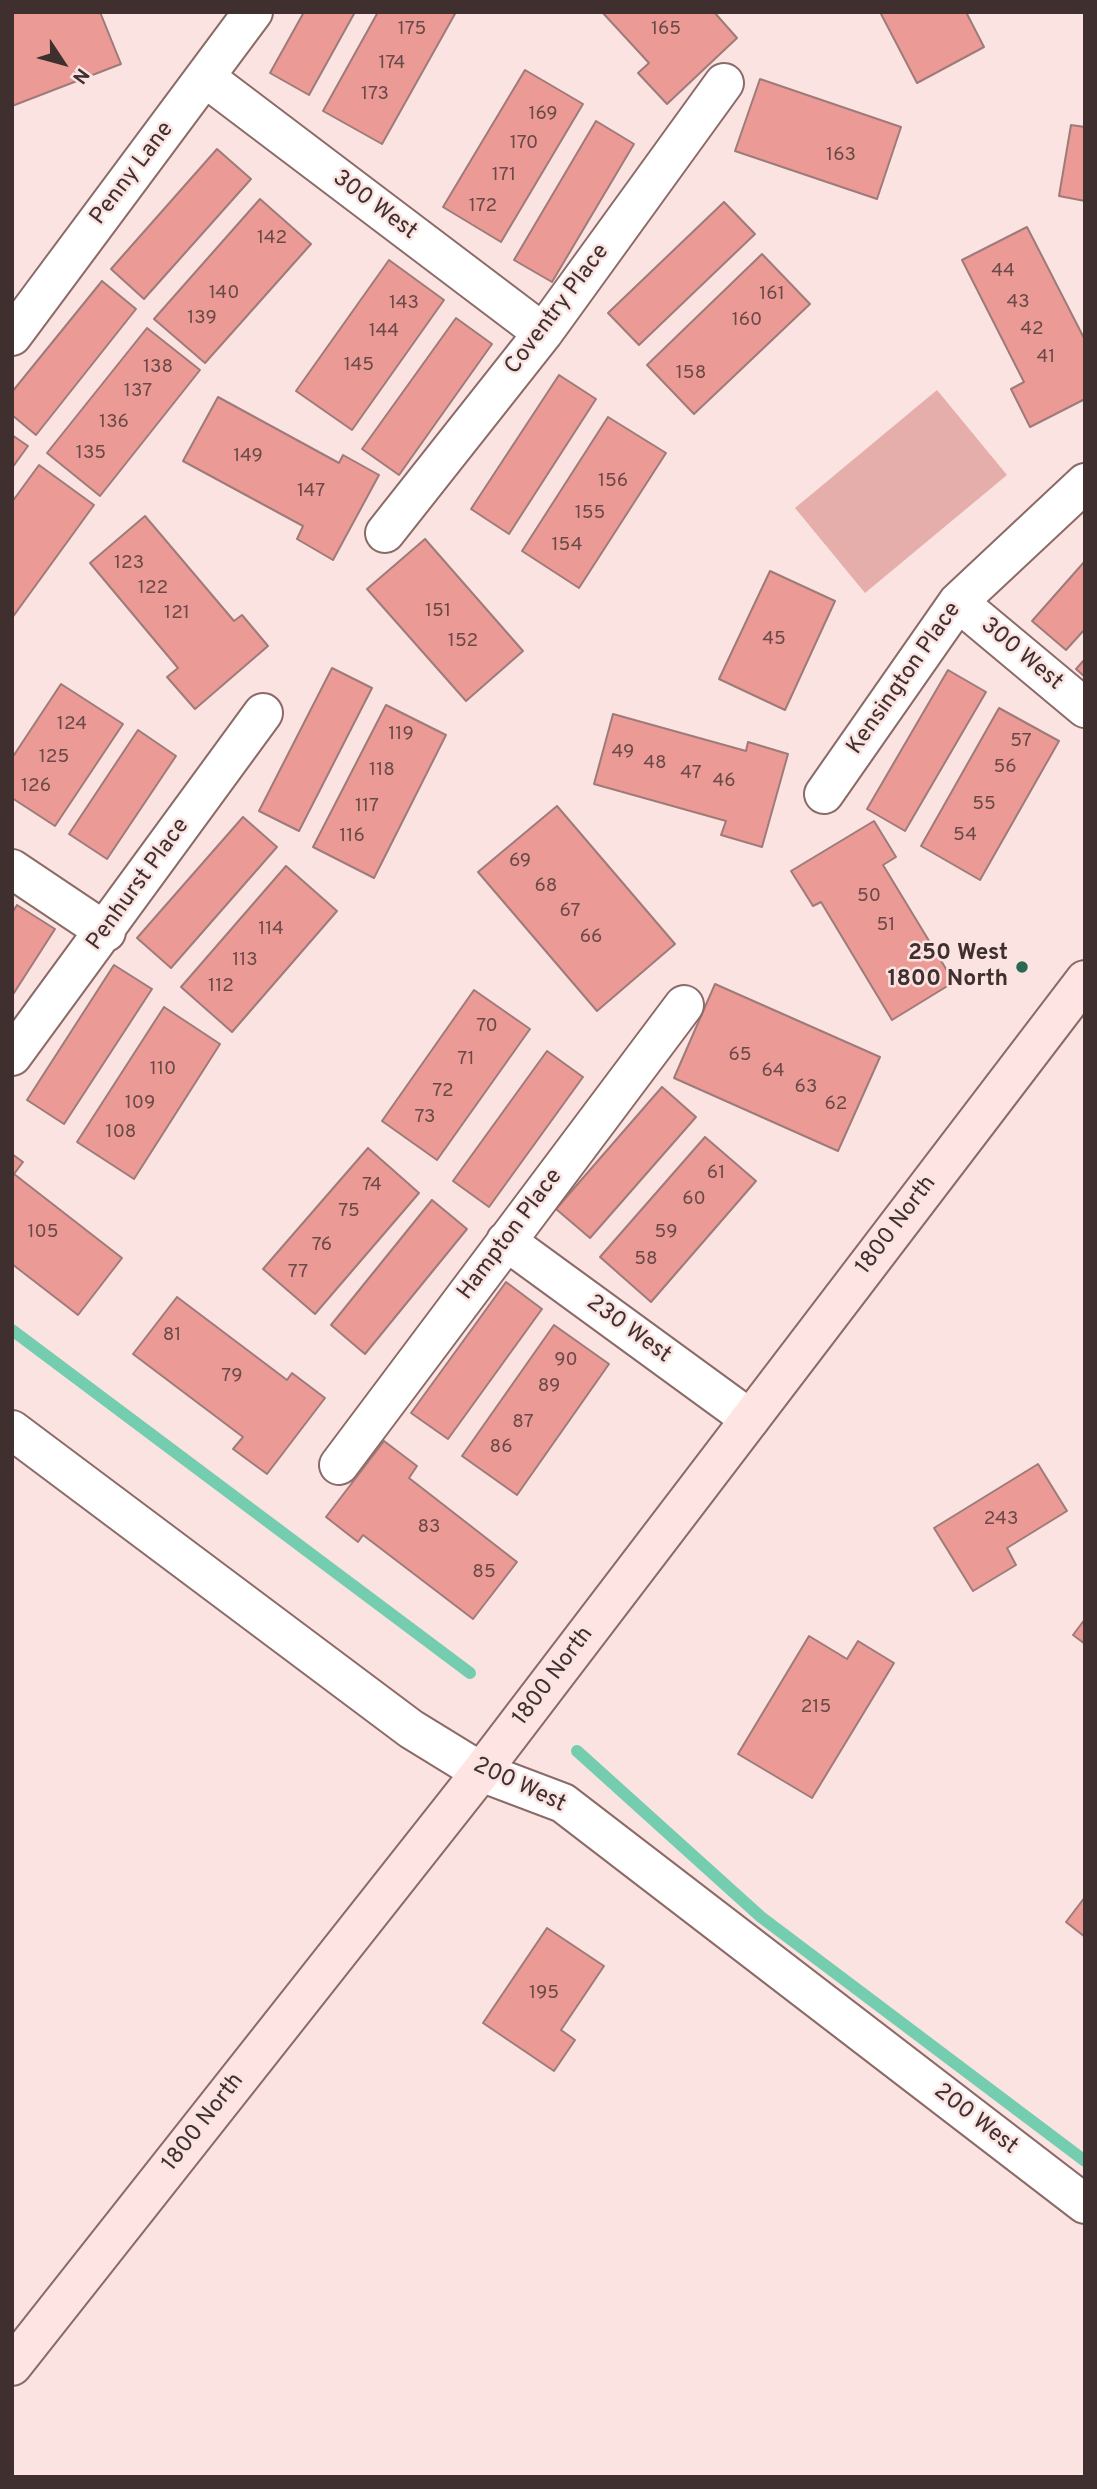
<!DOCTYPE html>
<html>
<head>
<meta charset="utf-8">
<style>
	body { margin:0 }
	#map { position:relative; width:1097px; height:2489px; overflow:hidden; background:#fae3e1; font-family:Overpass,sans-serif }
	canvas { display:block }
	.frame { position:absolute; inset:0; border:14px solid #3f302f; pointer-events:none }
	.north { position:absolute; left:28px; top:28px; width:70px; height:70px; -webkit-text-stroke:5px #fae3e1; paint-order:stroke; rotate:126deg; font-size:19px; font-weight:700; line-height:28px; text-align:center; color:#3f302f }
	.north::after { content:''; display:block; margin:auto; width:24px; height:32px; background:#3f302f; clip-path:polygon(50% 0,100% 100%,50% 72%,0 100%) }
</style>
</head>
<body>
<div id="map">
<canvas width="1097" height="2489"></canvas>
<div class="frame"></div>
<div class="north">N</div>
</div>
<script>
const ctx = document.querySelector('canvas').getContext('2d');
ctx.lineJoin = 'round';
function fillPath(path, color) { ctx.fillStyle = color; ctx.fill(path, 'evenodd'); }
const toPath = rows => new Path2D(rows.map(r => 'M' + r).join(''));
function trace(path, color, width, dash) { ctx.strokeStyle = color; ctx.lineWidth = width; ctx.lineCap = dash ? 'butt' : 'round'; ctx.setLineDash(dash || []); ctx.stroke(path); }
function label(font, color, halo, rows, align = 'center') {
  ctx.font = font + ' Overpass,sans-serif'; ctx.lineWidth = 5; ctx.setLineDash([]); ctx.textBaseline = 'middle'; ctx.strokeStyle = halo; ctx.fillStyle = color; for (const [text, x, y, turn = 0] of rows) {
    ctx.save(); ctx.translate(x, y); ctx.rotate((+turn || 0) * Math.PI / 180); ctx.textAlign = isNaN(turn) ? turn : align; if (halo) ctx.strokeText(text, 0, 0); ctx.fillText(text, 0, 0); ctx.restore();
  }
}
fillPath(toPath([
	[937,390,1007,475,865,593,795,508]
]), '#e5aeaa');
trace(toPath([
	[12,1330,470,1673],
	[577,1751,761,1917,1085,2161]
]), '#74cdaf', 12);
const building = toPath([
	[12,12,100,12,121,64,12,106,12,12],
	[304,12,355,12,309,95,270,73,304,12],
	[378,12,456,12,382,144,323,111,378,12],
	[602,12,714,12,737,38,667,104,638,73,649,63,602,12],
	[880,12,966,12,984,47,917,83,880,12],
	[525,70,583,104,501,242,443,207,525,70],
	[760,79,901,127,877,199,735,151,760,79],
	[596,121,634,144,552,282,514,260,596,121],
	[1071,125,1085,127,1085,201,1059,196,1071,125],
	[217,149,251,179,144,299,111,269,217,149],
	[260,199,311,244,205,363,154,319,260,199],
	[724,202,755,234,639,345,608,313,724,202],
	[1027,227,1085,340,1085,399,1030,427,1011,389,1024,382,962,260,1027,227],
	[762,254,810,304,694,414,647,365,762,254],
	[389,260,444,300,352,430,296,391,389,260],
	[102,281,136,309,36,435,12,415,12,392,102,281],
	[456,318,492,344,399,475,362,449,456,318],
	[147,328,200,370,100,496,47,453,147,328],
	[559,375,596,399,509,534,471,509,559,375],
	[218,397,339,463,343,455,379,475,333,560,297,539,303,526,183,461,218,397],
	[608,417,666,453,579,588,522,551,608,417],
	[12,435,28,446,12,468,12,435],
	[39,465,94,505,12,618,12,502,39,465],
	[145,516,234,621,242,615,268,646,195,709,167,677,178,668,90,563,145,516],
	[425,539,523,651,466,701,367,589,425,539],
	[1085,561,1085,629,1066,650,1032,621,1085,561],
	[770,571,835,601,785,710,719,679,770,571],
	[1085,659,1085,677,1076,669,1085,659],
	[332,668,372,688,299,831,259,811,332,668],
	[948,670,986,692,905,831,867,809,948,670],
	[61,684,123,724,55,826,12,798,12,758,61,684],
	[386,705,446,735,374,878,313,847,386,705],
	[999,708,1059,741,980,880,921,846,999,708],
	[613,714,746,751,748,742,788,754,762,847,721,835,726,821,594,784,613,714],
	[138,730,176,756,107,859,69,834,138,730],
	[557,806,675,944,597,1011,478,872,557,806],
	[243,817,277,847,171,968,137,938,243,817],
	[874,821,896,857,883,865,954,982,892,1020,821,902,813,906,791,871,874,821],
	[286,866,337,911,232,1032,181,987,286,866],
	[17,905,55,929,12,996,12,913,17,905],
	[114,965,152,989,64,1124,27,1100,114,965],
	[715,984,880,1057,838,1151,674,1078,715,984],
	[474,990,530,1029,437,1160,382,1121,474,990],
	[164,1007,220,1044,134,1179,77,1142,164,1007],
	[547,1051,583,1077,489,1207,453,1181,547,1051],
	[662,1087,696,1117,590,1238,556,1209,662,1087],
	[705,1137,756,1181,651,1302,600,1257,705,1137],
	[368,1148,419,1193,315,1314,263,1269,368,1148],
	[12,1154,23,1162,14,1174,122,1258,78,1315,12,1264,12,1154],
	[432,1200,467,1229,365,1354,331,1325,432,1200],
	[506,1282,542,1309,448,1439,411,1413,506,1282],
	[177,1297,287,1380,292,1373,325,1398,267,1474,233,1449,243,1437,133,1354,177,1297],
	[554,1325,609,1364,517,1495,462,1456,554,1325],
	[384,1441,417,1466,409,1478,517,1562,473,1619,363,1535,358,1542,326,1517,384,1441],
	[1038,1464,1067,1511,1007,1548,1016,1565,973,1591,934,1528,1038,1464],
	[1085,1619,1085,1644,1073,1635,1085,1619],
	[809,1636,847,1659,858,1641,894,1663,812,1798,738,1754,809,1636],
	[1085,1897,1085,1937,1066,1922,1085,1897],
	[547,1928,604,1966,561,2030,575,2040,554,2071,483,2023,547,1928]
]);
fillPath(building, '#eb9a95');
trace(building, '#9e7b79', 2);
const street = toPath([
	[206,78,543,333],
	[12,336,253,12],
	[385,533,543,333,724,83],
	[958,602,1085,708],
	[824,794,958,602,1085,483],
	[12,869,106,932],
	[12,1056,263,713],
	[506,1241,750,1419],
	[12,1430,411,1729,481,1772,563,1803,1085,2204],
	[339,1465,684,1005]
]);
const secondary = toPath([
	[12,2366,481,1772,1085,980]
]);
trace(street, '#8b6a67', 42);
trace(secondary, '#8b6a67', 42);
trace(street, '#fff', 38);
trace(secondary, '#fee5e3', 38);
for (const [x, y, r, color] of [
	[1022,967,7,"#2a6854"]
]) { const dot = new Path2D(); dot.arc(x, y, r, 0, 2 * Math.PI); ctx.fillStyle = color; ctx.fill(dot); trace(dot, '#fae3e1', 2.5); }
label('19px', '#6a4a48', null, [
	["175",412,30],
	["165",666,30],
	["174",392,64],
	["173",375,95],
	["169",543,115],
	["170",524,144],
	["163",841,156],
	["171",504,176],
	["172",483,207],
	["142",272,239],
	["44",1003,272],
	["140",224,294],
	["161",772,295],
	["43",1018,303],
	["143",404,304],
	["139",202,319],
	["160",747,321],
	["42",1032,330],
	["144",384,332],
	["41",1046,358],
	["145",359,366],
	["138",158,368],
	["158",691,374],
	["137",138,392],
	["136",114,423],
	["135",91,454],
	["149",248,457],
	["156",613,482],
	["147",311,492],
	["155",590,514],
	["154",567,546],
	["123",129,564],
	["122",153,589],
	["151",438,612],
	["121",177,614],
	["45",774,640],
	["152",463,642],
	["124",72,725],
	["119",401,735],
	["57",1021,742],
	["49",623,753],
	["125",54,758],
	["48",655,764],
	["56",1005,768],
	["118",382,771],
	["47",691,774],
	["46",724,782],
	["126",36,787],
	["55",984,805],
	["117",367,807],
	["54",965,836],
	["116",352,837],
	["69",520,862],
	["68",546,887],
	["50",869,897],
	["67",570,912],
	["51",886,926],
	["114",271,930],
	["66",591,938],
	["113",245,961],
	["112",221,987],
	["70",487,1027],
	["65",740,1056],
	["71",466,1060],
	["110",163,1070],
	["64",773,1072],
	["63",806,1088],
	["72",443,1092],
	["109",140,1104],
	["62",836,1105],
	["73",425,1118],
	["108",121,1133],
	["61",716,1174],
	["74",372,1186],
	["60",694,1200],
	["75",349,1212],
	["105",43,1233],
	["59",666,1233],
	["76",322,1246],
	["58",646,1260],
	["77",298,1273],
	["81",172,1336],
	["90",566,1361],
	["79",232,1377],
	["89",549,1387],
	["87",523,1423],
	["86",501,1448],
	["243",1001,1520],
	["83",429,1528],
	["85",484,1573],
	["215",816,1708],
	["195",544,1994]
]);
label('23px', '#3f302f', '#fae3e1', [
	["Penny Lane",133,174,-53],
	["300 West",374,206,37],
	["Coventry Place",558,310,-53],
	["300 West",1021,655,40],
	["Kensington Place",905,679,-55],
	["Penhurst Place",139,885,-54],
	["1800 North",897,1226,-53],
	["Hampton Place",511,1235,-53],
	["230 West",628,1330,36],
	["1800 North",554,1677,-53],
	["200 West",519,1786,25],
	["200 West",975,2120,38],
	["1800 North",204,2123,-52]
]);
label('bold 23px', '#3f302f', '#fae3e1', [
	["250 West",1008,954],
	["1800 North",1008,980]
], 'right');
</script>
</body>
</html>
